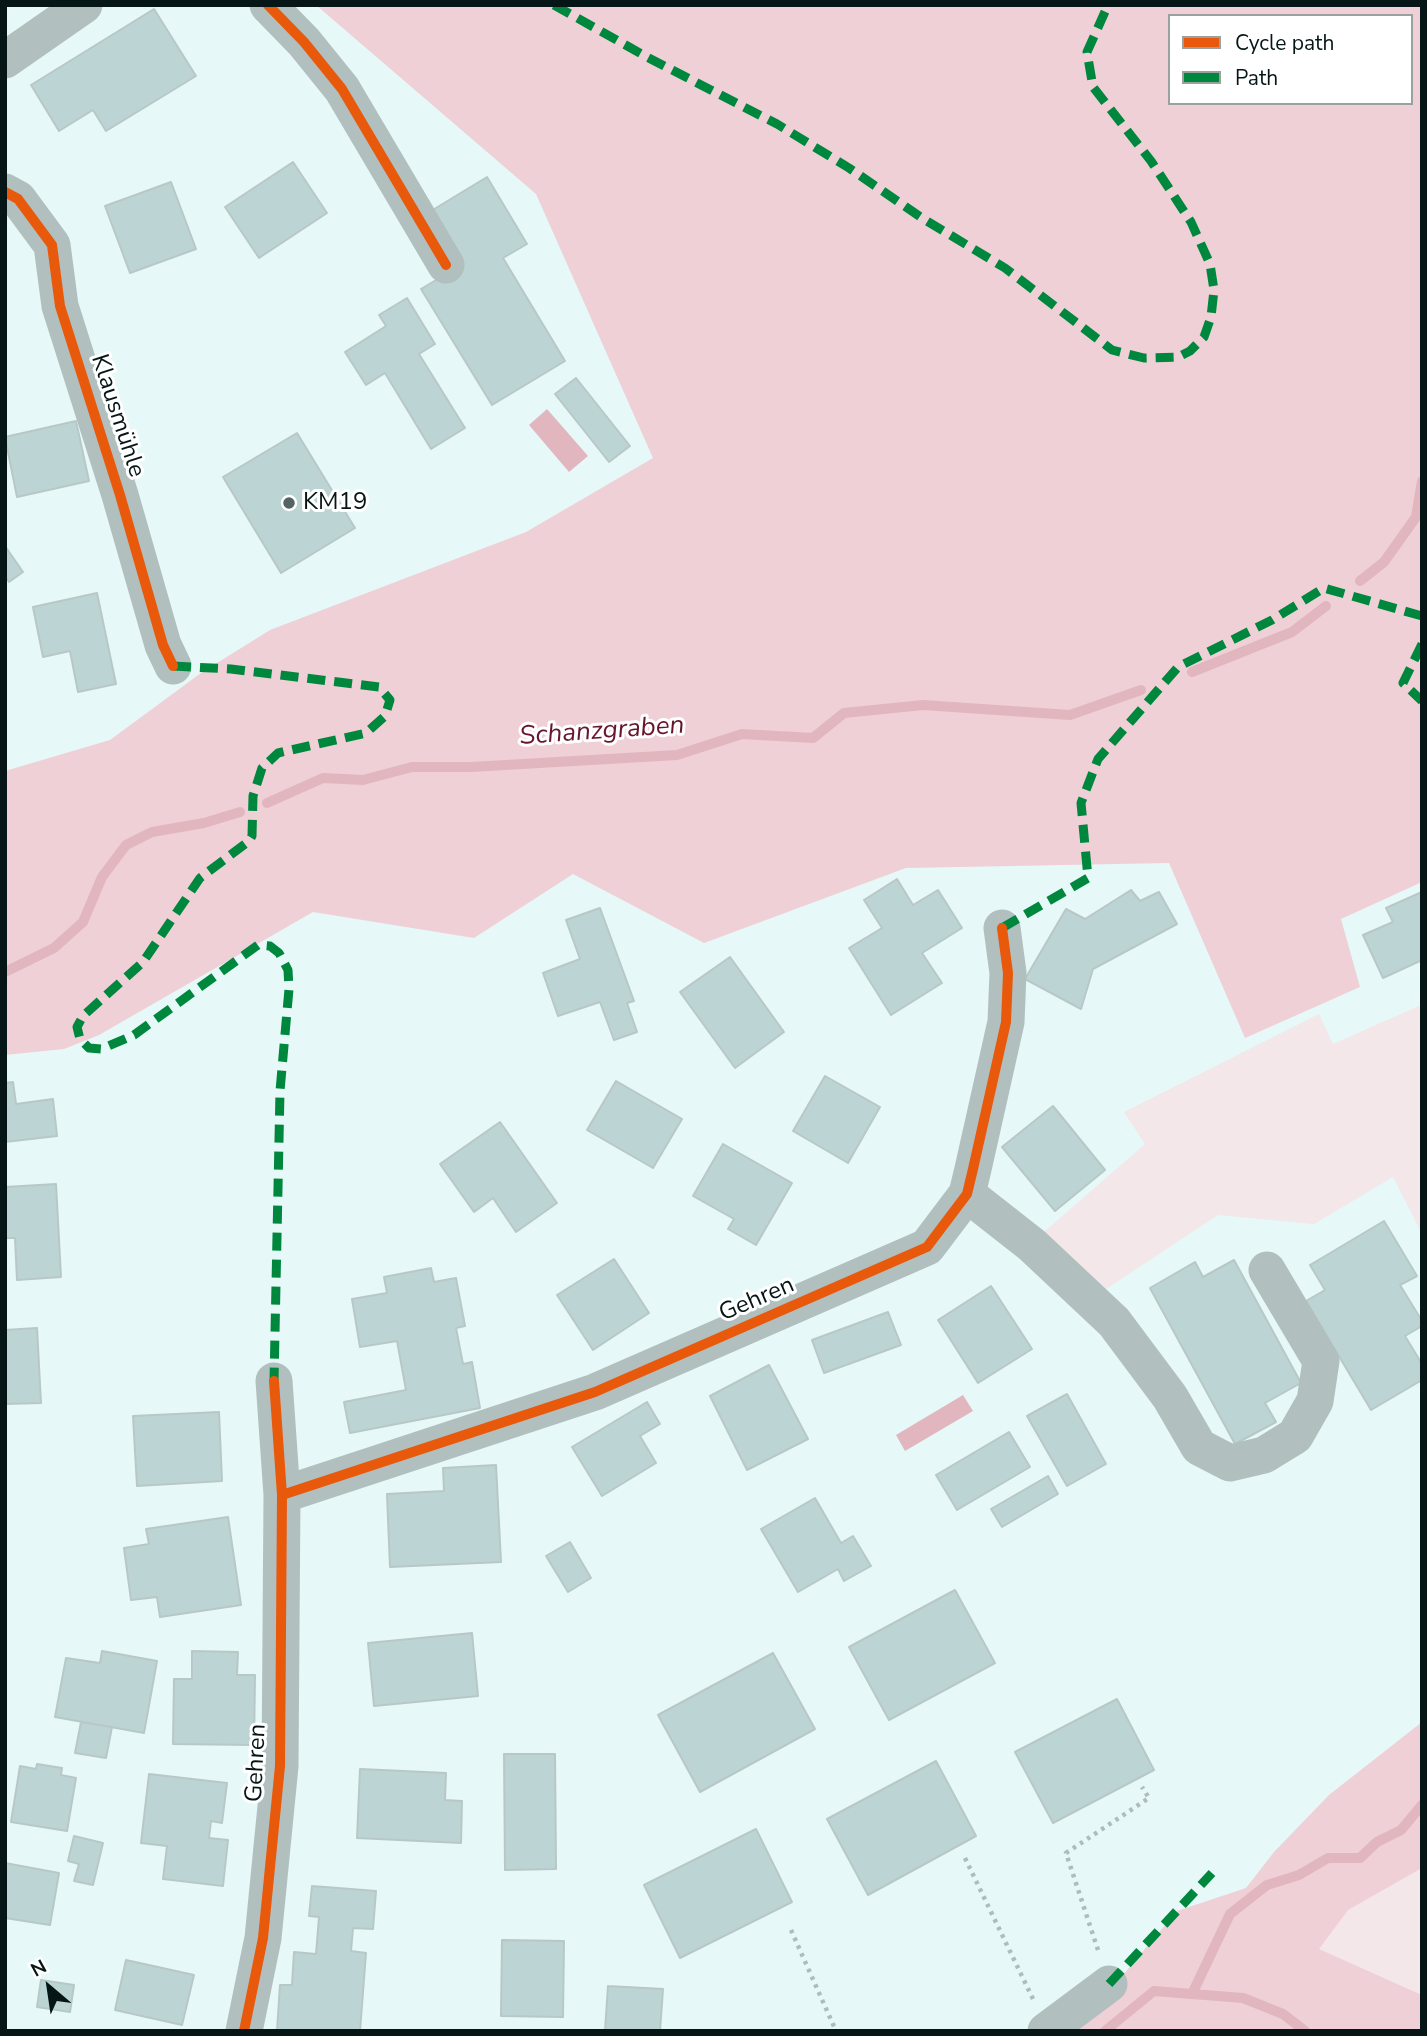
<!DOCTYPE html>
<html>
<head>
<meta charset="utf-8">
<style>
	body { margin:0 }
	#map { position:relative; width:1427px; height:2036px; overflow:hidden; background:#e6f8f7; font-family:"Nunito Sans",sans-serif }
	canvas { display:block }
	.frame { position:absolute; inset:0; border:7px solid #061515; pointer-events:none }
	.legend { position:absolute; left:1168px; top:14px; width:245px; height:91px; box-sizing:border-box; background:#fff; border:2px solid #9ba1a1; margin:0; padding:9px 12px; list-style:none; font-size:21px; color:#061515 }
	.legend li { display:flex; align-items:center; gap:14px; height:35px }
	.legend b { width:35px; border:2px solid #9ba1a1 }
	.north { position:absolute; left:14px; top:1952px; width:70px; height:70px; -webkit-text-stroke:5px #fff; paint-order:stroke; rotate:331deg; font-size:19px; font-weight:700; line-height:28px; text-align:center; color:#061515 }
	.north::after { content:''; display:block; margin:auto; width:24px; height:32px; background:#061515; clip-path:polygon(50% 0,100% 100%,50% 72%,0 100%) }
</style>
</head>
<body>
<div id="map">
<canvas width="1427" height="2036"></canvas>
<div class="frame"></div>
<ul class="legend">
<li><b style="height:9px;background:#e8590c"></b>Cycle path</li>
<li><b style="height:9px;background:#00873e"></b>Path</li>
</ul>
<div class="north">N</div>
</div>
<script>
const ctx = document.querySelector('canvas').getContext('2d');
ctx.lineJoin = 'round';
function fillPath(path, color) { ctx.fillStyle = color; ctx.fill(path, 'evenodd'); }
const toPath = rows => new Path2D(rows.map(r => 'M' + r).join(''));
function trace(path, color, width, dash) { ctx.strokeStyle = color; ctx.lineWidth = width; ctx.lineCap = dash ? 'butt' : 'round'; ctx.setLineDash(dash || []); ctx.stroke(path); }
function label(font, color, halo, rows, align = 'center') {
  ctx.font = font + ' "Nunito Sans",sans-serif'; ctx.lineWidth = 6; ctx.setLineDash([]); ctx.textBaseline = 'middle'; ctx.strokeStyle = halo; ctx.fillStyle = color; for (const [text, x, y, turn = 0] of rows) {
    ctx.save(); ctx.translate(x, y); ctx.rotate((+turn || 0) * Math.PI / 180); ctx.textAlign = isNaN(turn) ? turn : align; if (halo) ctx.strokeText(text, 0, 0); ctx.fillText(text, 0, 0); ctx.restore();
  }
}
fillPath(toPath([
	[1421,1005,1422,1234,1393,1177,1314,1224,1218,1215,1100,1293,1037,1238,1145,1144,1124,1112,1319,1014,1333,1044],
	[1422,1868,1422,1995,1318,1949,1347,1910]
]), '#f3e7ea');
fillPath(toPath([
	[316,5,1422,5,1422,882,1341,919,1360,987,1245,1038,1169,863,906,868,704,943,573,874,474,938,313,912,99,1035,64,1049,5,1055,5,771,110,740,201,673,270,630,526,532,653,458,536,194],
	[1170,16,1411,16,1411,103,1170,103],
	[1422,1722,1422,1868,1348,1910,1319,1949,1422,1995,1422,2031,1052,2031,1101,2001,1177,1911,1246,1888,1274,1852,1329,1795]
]), '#efd0d7');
fillPath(toPath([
	[547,409,588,456,569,472,529,425],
	[963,1395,973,1411,905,1451,896,1435]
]), '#e2b6bf');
trace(toPath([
	[1360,581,1384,562,1416,517,1422,481],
	[1192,672,1292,632,1326,606],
	[267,803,323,778,363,780,412,767,471,767,677,755,742,734,813,738,844,713,923,705,1070,715,1141,690],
	[5,972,54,948,83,922,102,877,126,845,152,832,204,823,240,812],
	[1193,1992,1230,1914,1267,1885,1299,1875,1328,1858,1360,1858,1377,1842,1401,1830,1422,1805],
	[1105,2031,1154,1991,1243,1998,1283,2014,1305,2031]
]), '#e2b6bf', 10);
const building = toPath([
	[154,9,196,76,106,131,93,110,59,131,31,85,154,9],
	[293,162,327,213,259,258,225,207,293,162],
	[487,177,527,244,503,258,565,361,492,405,421,289,463,264,431,211,487,177],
	[171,182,196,249,130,273,105,206,171,182],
	[407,298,435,344,419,354,465,428,431,449,385,373,366,385,345,352,386,326,379,315,407,298],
	[576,378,630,446,609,462,555,394,576,378],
	[76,421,89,481,17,497,5,437,76,421],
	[297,433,355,528,281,573,223,477,297,433],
	[5,546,23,572,9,582,5,577,5,546],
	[97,593,116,684,78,692,70,651,43,657,33,607,97,593],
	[897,879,913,905,938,890,962,928,922,953,942,983,891,1015,849,948,882,928,864,900,897,879],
	[1131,890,1140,901,1159,892,1177,924,1093,969,1081,1009,1025,979,1066,909,1085,919,1131,890],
	[1422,892,1422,960,1383,978,1363,935,1393,922,1386,908,1422,892],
	[600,908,634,1001,627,1003,637,1032,614,1040,600,1002,558,1016,543,973,580,959,566,920,600,908],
	[730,957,784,1032,735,1068,680,992,730,957],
	[825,1076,880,1107,848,1163,793,1131,825,1076],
	[616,1081,682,1119,653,1168,587,1130,616,1081],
	[13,1082,16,1104,53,1099,57,1136,5,1142,5,1083,13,1082],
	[1053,1106,1105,1170,1055,1211,1002,1147,1053,1106],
	[500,1122,557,1203,516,1232,493,1198,474,1212,440,1164,500,1122],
	[723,1144,792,1183,756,1245,728,1229,734,1219,693,1196,723,1144],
	[56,1184,61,1277,17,1280,15,1238,5,1238,5,1187,56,1184],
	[1384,1221,1417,1276,1400,1285,1422,1321,1422,1326,1405,1336,1422,1364,1422,1380,1371,1410,1306,1301,1325,1290,1310,1265,1384,1221],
	[614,1259,649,1313,593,1350,557,1295,614,1259],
	[1234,1260,1301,1383,1265,1403,1276,1422,1235,1444,1150,1288,1195,1262,1203,1277,1234,1260],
	[431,1268,434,1282,456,1278,465,1326,456,1328,463,1364,472,1362,480,1408,350,1433,344,1402,406,1390,397,1341,360,1347,352,1299,387,1293,384,1277,431,1268],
	[991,1286,1032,1349,978,1383,938,1320,991,1286],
	[888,1312,901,1345,824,1373,812,1340,888,1312],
	[37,1328,41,1403,5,1404,5,1330,37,1328],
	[769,1365,808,1439,747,1470,710,1396,769,1365],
	[1067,1394,1106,1464,1067,1486,1027,1416,1067,1394],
	[647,1402,660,1424,640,1436,656,1463,602,1496,572,1447,647,1402],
	[219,1412,222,1481,137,1486,133,1416,219,1412],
	[1009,1432,1030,1467,957,1510,936,1475,1009,1432],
	[496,1465,501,1562,390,1567,387,1494,444,1491,443,1468,496,1465],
	[1048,1476,1058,1494,1002,1527,991,1509,1048,1476],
	[815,1498,841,1543,853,1536,871,1566,844,1581,838,1569,798,1592,761,1529,815,1498],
	[228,1517,241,1605,160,1617,157,1597,131,1600,124,1548,149,1544,146,1529,228,1517],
	[570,1542,591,1578,568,1592,546,1556,570,1542],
	[955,1590,995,1663,889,1720,849,1647,955,1590],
	[472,1633,478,1696,374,1706,368,1643,472,1633],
	[102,1651,157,1661,144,1733,55,1717,66,1658,100,1663,102,1651],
	[192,1651,238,1652,237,1675,255,1675,254,1745,173,1744,174,1679,192,1679,192,1651],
	[773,1653,815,1729,700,1792,658,1715,773,1653],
	[1117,1699,1154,1770,1053,1823,1015,1752,1117,1699],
	[81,1722,112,1727,106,1758,75,1753,81,1722],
	[504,1754,555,1754,556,1869,505,1870,504,1754],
	[936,1761,976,1836,868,1895,827,1819,936,1761],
	[37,1764,62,1768,61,1775,76,1778,67,1831,11,1822,20,1766,36,1769,37,1764],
	[360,1769,446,1773,445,1800,462,1801,461,1843,357,1838,360,1769],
	[149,1774,227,1783,222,1823,211,1821,209,1838,228,1840,223,1886,163,1879,167,1846,141,1843,149,1774],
	[756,1829,792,1902,680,1958,644,1885,756,1829],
	[74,1836,103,1843,93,1885,74,1881,79,1864,68,1861,74,1836],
	[5,1863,59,1873,50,1925,5,1918,5,1863],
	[312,1886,376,1891,373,1929,353,1928,351,1951,366,1953,360,2031,277,2031,280,1985,292,1985,294,1952,316,1954,319,1917,309,1916,312,1886],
	[502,1940,564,1941,563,2017,501,2016,502,1940],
	[126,1960,194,1975,182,2025,115,2010,126,1960],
	[41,1980,74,1985,70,2012,37,2007,41,1980],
	[608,1986,663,1989,660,2031,605,2031,608,1986]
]);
fillPath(building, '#bcd5d4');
trace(building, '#b8c8c7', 2);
trace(toPath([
	[965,1858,1033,1999],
	[791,1930,836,2031],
	[1098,1950,1066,1853,1149,1798,1142,1787]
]), '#afbcbc', 4.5, [3.5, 5]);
trace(toPath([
	[268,5,304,42,342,89,446,265],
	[5,60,84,5],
	[5,192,18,199,52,245,60,306,120,495,163,645,173,666],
	[967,1194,1032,1245,1114,1322,1170,1397,1199,1447,1230,1463,1264,1455,1295,1436,1315,1401,1321,1361,1267,1270],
	[282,1495,595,1392,927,1247,967,1194,973,1169,1006,1022,1008,973,1002,928],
	[244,2031,263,1938,280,1766,282,1495,274,1381],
	[1046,2031,1109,1984]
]), '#b2bfbf', 37);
trace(toPath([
	[554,5,647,57,777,124,849,168,922,218,1005,268,1112,350,1144,358,1178,357,1190,351,1204,337,1211,317,1214,290,1210,264,1191,222,1151,161,1093,87,1087,52,1108,5],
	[1422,644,1403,683,1422,701],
	[173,666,231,669,379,687,390,700,385,716,366,733,278,753,262,768,253,796,252,836,249,841,200,878,143,962,83,1016,77,1027,80,1039,89,1048,101,1049,134,1035,258,945,270,946,279,953,288,970,289,989,280,1091,274,1381],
	[1002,928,1088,878,1081,803,1098,759,1178,667,1272,620,1324,588,1422,616],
	[1109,1984,1212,1873]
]), '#00873e', 9, [18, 9]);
trace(toPath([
	[268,5,304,42,342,89,446,265],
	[5,192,18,199,52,245,60,306,120,495,163,645,173,666],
	[282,1495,595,1392,927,1247,967,1194,973,1169,1006,1022,1008,973,1002,928],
	[244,2031,263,1938,280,1766,282,1495,274,1381]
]), '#e8590c', 10);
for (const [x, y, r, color] of [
	[289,503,7,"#546464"]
]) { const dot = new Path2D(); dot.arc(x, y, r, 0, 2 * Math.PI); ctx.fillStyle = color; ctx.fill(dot); trace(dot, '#fff', 2.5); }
label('24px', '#061515', '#fff', [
	["Klausmühle",117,416,72],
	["Gehren",757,1300,-23],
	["Gehren",257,1763,-87]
]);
label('24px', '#061515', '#fff', [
	["KM19",303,503]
], 'left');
label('italic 26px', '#67162f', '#fff', [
	["Schanzgraben",602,732,-4]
]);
</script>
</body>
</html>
